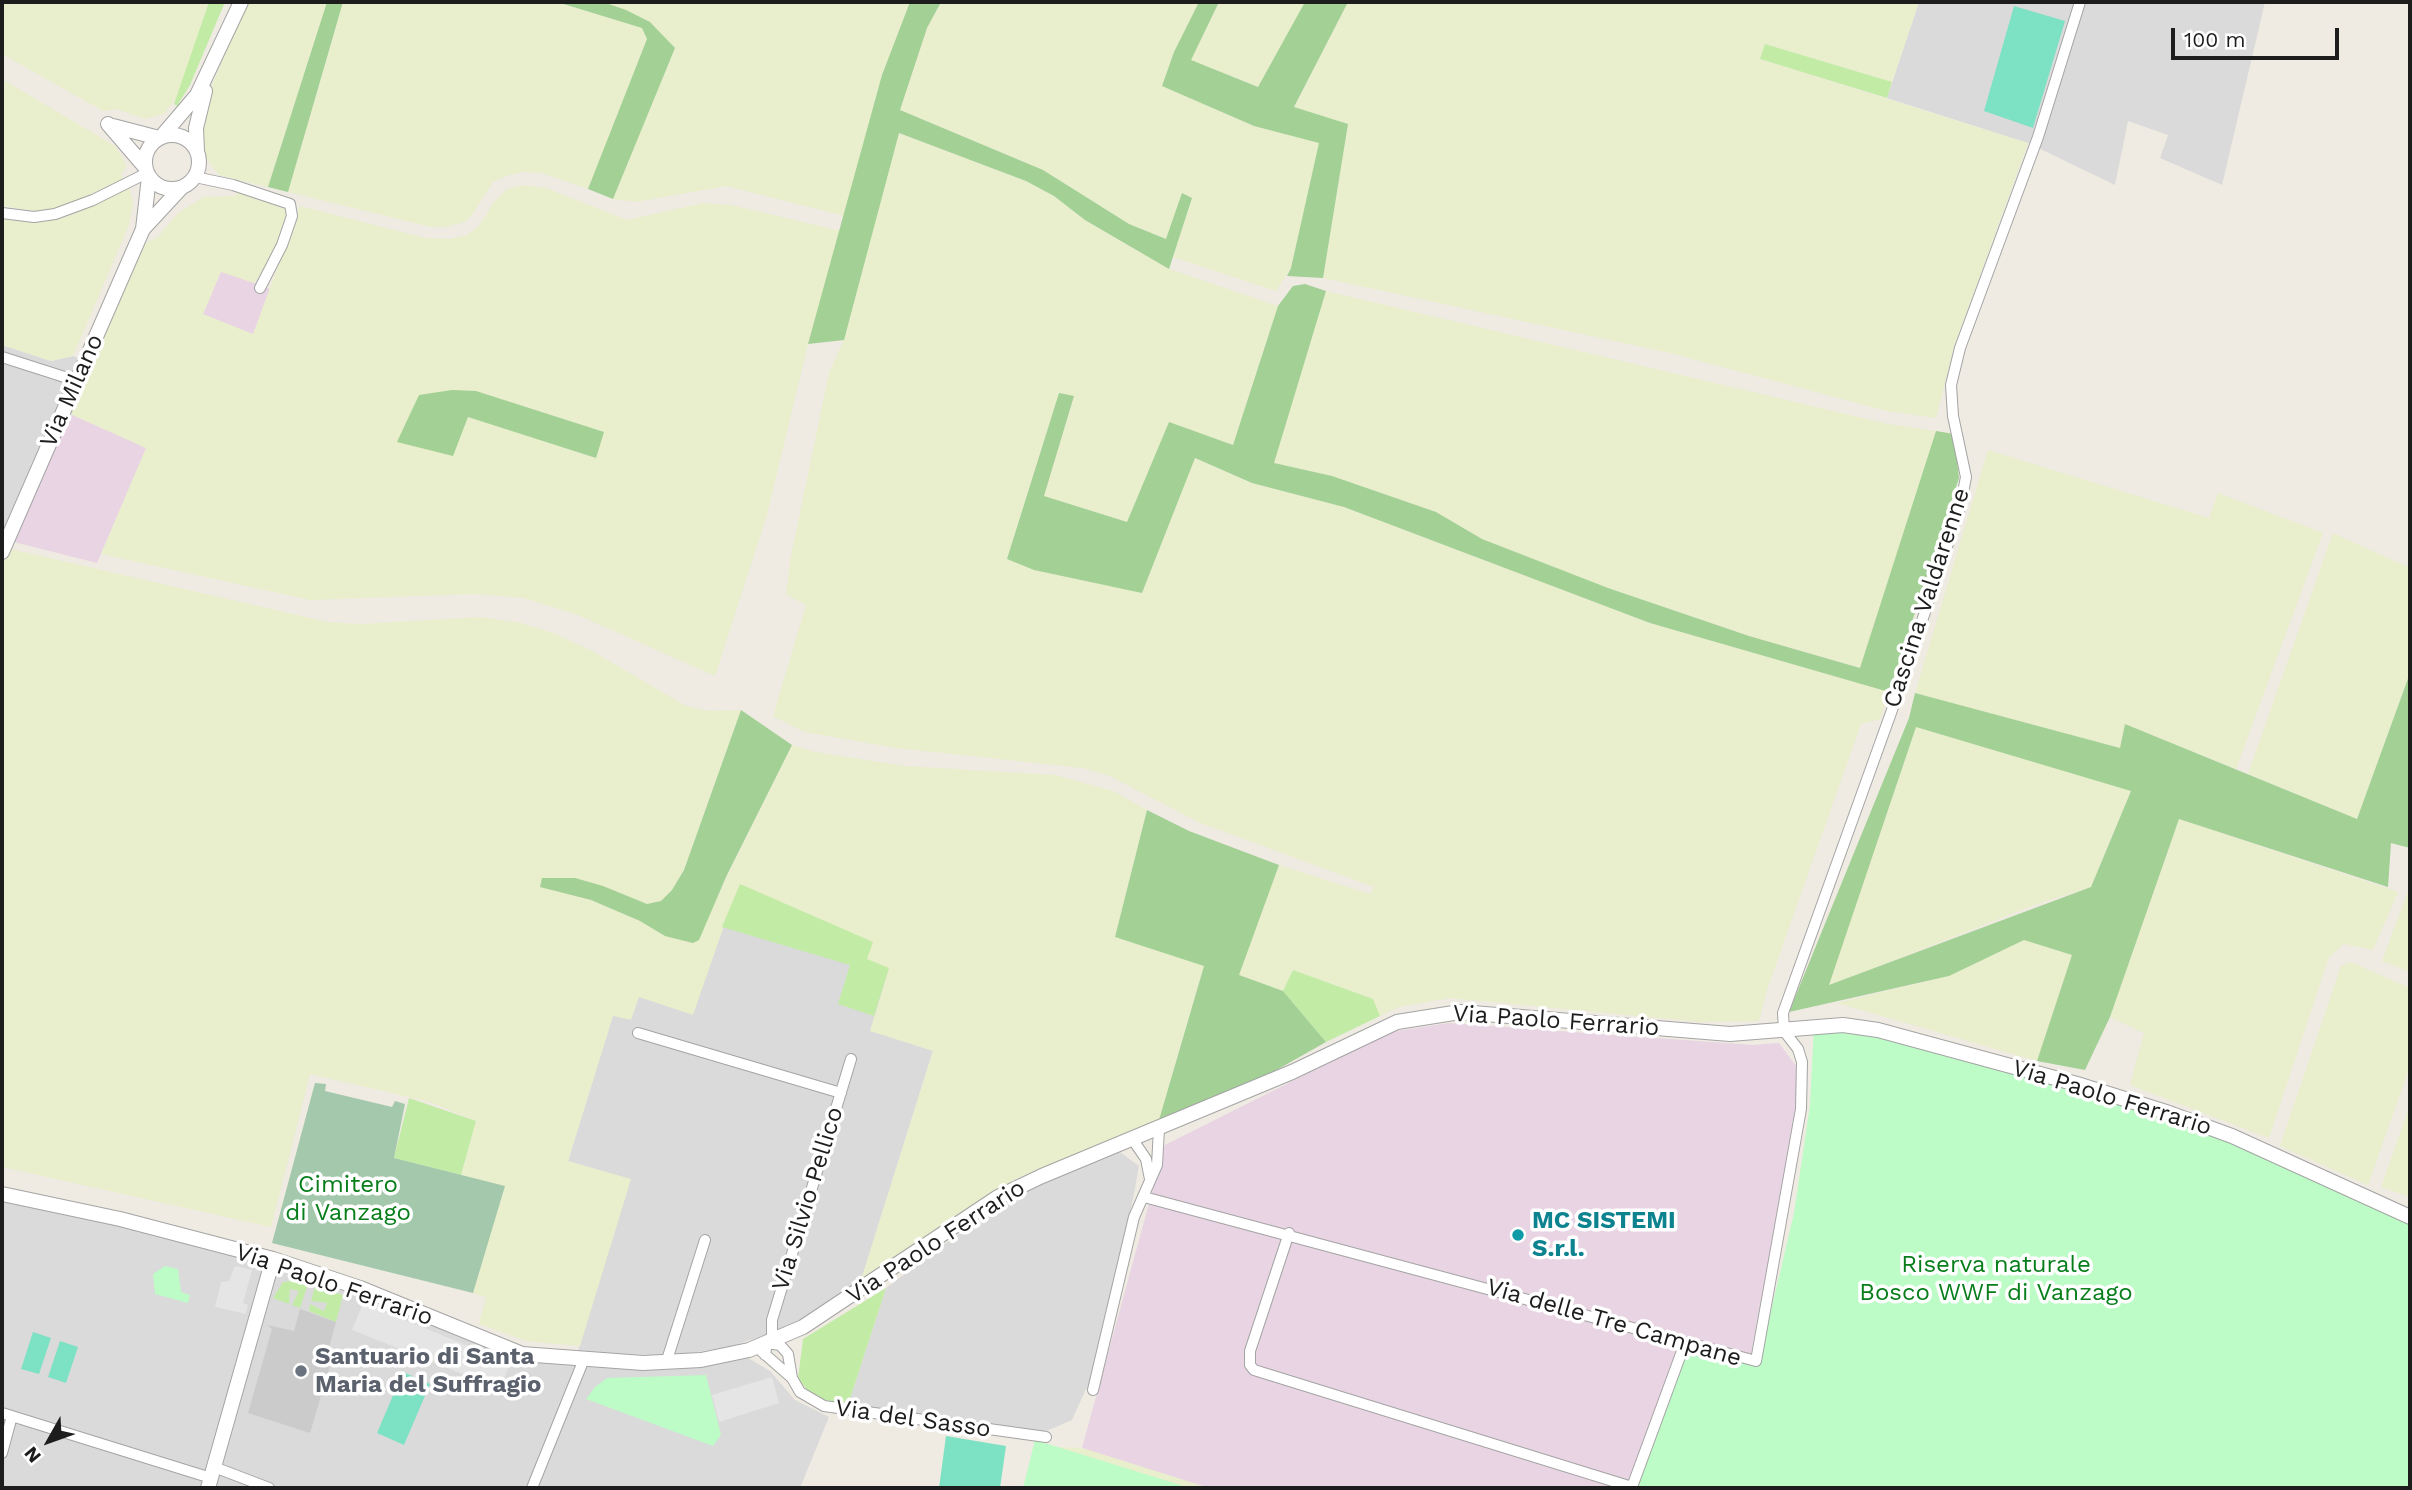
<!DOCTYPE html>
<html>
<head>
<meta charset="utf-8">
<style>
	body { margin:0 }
	#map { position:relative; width:2412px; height:1490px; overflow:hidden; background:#efebe2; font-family:"Work Sans",sans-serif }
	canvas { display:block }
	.frame { position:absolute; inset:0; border:4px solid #1d1d1d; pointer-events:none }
	.north { position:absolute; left:14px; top:1406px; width:70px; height:70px; -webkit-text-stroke:5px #fff; paint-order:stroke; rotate:230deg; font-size:19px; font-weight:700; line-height:28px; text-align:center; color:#1d1d1d }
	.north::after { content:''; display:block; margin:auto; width:24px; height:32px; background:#1d1d1d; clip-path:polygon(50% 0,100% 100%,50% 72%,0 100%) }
	.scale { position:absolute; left:2171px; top:28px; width:168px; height:32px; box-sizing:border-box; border:4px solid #1d1d1d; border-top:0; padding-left:9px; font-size:21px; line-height:24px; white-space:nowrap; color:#1d1d1d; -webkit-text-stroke:5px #fff; paint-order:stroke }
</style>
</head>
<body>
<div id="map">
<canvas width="2412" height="1490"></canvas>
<div class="frame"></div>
<div class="north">N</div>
<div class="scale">100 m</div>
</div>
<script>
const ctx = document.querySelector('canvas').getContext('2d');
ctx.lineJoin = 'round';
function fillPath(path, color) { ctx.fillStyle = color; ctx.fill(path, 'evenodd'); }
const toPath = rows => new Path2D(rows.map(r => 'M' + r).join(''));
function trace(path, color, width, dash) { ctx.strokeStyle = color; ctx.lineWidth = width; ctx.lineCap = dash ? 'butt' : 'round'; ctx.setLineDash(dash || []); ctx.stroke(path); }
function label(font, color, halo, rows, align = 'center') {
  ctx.font = font + ' "Work Sans",sans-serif'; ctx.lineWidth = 7; ctx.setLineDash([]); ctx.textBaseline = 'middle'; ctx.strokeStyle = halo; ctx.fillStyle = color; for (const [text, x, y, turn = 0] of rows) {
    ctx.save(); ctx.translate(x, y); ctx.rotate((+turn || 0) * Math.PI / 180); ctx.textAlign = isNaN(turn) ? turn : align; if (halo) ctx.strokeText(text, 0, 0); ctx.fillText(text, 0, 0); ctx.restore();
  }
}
fillPath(toPath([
	[1919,2,2265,2,2222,185,2160,158,2168,135,2128,121,2115,185,2028,143,1887,98],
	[2,345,51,361,73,356,84,360,2,545],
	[726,920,873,942,933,1051,861,1280,789,1327,732,1346,680,1355,577,1354,630,1180,568,1161,613,1015,639,997],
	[1120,1152,1139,1166,1134,1194,1091,1387,1086,1389,1072,1420,1044,1432,848,1405,886,1288,954,1237,1043,1180],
	[2,1198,120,1223,268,1261,362,1293,511,1354,748,1358,770,1371,795,1400,829,1417,800,1488,2,1488]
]), '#dbdada');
fillPath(toPath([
	[221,271,270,289,253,335,203,314],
	[68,413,147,448,97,563,10,541],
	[1449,1023,1753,1045,1779,1043,1799,1070,1798,1105,1752,1348,1751,1370,1637,1488,1209,1488,1082,1448,1165,1145,1390,1032]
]), '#e8d4e3');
fillPath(toPath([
	[300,1309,336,1322,328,1351,334,1352,310,1433,248,1413,272,1329,267,1325,294,1331]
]), '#cbcbcb');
fillPath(toPath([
	[2,2,209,2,179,94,164,114,145,119,116,109,103,111,2,54],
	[247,2,327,2,268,187,219,175,205,157,203,141,207,97],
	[343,2,557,2,642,28,648,39,588,189,542,173,523,172,506,176,493,182,472,215,464,222,446,227,431,227,288,192],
	[603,2,910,2,882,75,845,216,726,186,636,202,613,199,675,48,650,22],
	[941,2,1199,2,1174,52,1163,86,1254,126,1320,143,1291,268,1276,291,1173,257,1192,198,1183,193,1167,239,1129,224,1043,170,900,110,927,28],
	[1219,2,1305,2,1259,87,1190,60],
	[1348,2,1919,2,1892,82,1765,44,1760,59,2028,143,1954,347,1936,418,1887,411,1670,353,1323,278,1348,124,1294,108],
	[2,79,115,146,127,166,121,174,124,180,60,207,37,211,2,206],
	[898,133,1026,181,1054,196,1085,220,1169,269,1278,306,1233,445,1169,423,1127,522,1044,496,1074,397,1059,393,1007,559,1142,593,1194,458,1252,483,1344,507,1650,623,1889,692,1880,719,1861,724,1767,990,1759,1021,1700,1022,1450,998,1399,1007,1380,1016,1373,999,1293,970,1283,991,1238,975,1279,865,1370,894,1374,887,1198,822,1110,776,1083,768,896,748,805,732,773,716,806,605,786,594,791,556,829,373,844,340],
	[525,185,546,188,627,220,703,203,731,205,841,231,808,344,767,515,715,676,578,615,524,598,473,594,310,600,101,554,146,448,68,413,142,245,158,237,179,212,204,197,234,196,238,192,286,209,285,224,271,261,254,283,221,272,203,314,253,334,300,206,425,238,449,239,465,236,478,227,494,202,507,189],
	[476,391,603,432,595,458,468,416],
	[129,188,133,202,129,225,73,356,51,361,2,345,2,216,17,219],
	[1326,291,1888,424,1936,431,1861,668,1749,636,1596,584,1482,539,1436,512,1332,476,1273,463],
	[1988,450,2209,518,2218,493,2323,533,2236,769,2125,724,2120,748,1915,693],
	[2333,533,2410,568,2410,673,2357,819,2248,774],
	[10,549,328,622,360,624,481,617,521,623,556,634,594,652,686,706,709,711,741,710,684,870,672,891,661,901,647,904,541,887,591,900,640,921,665,936,719,893,792,745,815,752,905,766,1055,775,1113,791,1147,810,1115,937,1204,965,1159,1120,1015,1179,861,1280,933,1051,870,1031,889,968,726,920,693,1015,639,997,631,1020,613,1016,568,1161,631,1179,580,1346,526,1341,479,1324,486,1297,473,1293,504,1186,461,1175,476,1121,430,1102,310,1074,271,1227,2,1167,2,568],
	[1916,727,2131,790,2091,887,2037,904,1828,986],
	[2179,819,2398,892,2373,950,2344,944,2329,957,2269,1138,2130,1085,2144,1033,2110,1017],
	[2410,885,2410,972,2382,961],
	[2024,940,2072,955,2037,1061,1837,1003,1949,976],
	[2351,962,2410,988,2410,1066,2368,1185,2280,1146,2341,966],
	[2410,1105,2410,1197,2381,1187],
	[1037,1446,1082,1448,1209,1488,1025,1488]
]), '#e9eecc');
fillPath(toPath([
	[209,2,225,2,190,85,177,106,174,104],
	[1765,44,1892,82,1887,98,1760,59],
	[740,884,873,942,867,959,889,968,874,1016,838,1004,850,965,722,927],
	[1293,970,1373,999,1380,1016,1326,1042,1283,991],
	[409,1098,476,1121,461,1175,394,1158],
	[296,1280,308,1284,300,1308,292,1305,299,1291,290,1289,289,1304,273,1298,283,1282],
	[315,1286,343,1295,336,1322,309,1311,310,1304,324,1311,327,1303,311,1301],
	[886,1288,848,1405,821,1399,811,1394,798,1379,803,1339]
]), '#c2eba6');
fillPath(toPath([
	[327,2,343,2,288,192,268,187],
	[557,2,603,2,626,10,650,22,675,48,613,199,588,189,647,39,642,28],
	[910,2,941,2,927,28,900,110,1043,170,1129,224,1166,239,1182,193,1192,198,1169,269,1085,220,1054,196,1026,181,899,133,844,340,808,344,882,75],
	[1199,2,1219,2,1191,60,1258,87,1305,2,1348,2,1294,107,1348,124,1323,278,1287,276,1291,268,1319,143,1254,126,1162,86,1174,52],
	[1305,284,1326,291,1274,463,1332,476,1436,512,1482,539,1608,588,1749,636,1860,668,1936,431,1954,434,1959,478,1889,692,1650,623,1344,507,1252,483,1195,458,1142,593,1034,570,1007,559,1059,393,1074,396,1044,496,1127,522,1169,422,1233,445,1278,306,1293,286],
	[452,390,476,391,604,432,596,458,468,417,453,456,397,442,419,395],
	[2410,673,2410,848,2391,843,2388,887,2179,819,2110,1017,2085,1070,2037,1061,2072,955,2024,940,1949,976,1789,1012,1909,718,1915,693,2120,748,2125,724,2357,819],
	[1916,727,2131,791,2091,887,1829,985],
	[741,710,792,745,726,877,699,940,693,943,665,936,640,921,591,900,540,887,542,878,575,878,603,886,647,904,661,901,672,890,684,870],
	[1147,810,1189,831,1279,865,1239,975,1283,991,1326,1042,1273,1072,1159,1120,1204,966,1115,937]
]), '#a2d095');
fillPath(toPath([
	[315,1083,326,1084,325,1091,392,1107,395,1101,405,1104,394,1158,505,1186,473,1293,272,1243]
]), '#a3c8ab');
fillPath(toPath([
	[1843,1024,2195,1123,2410,1214,2410,1488,1633,1488,1686,1344,1758,1366,1794,1213,1810,1105,1814,1025],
	[165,1266,178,1269,181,1292,190,1295,188,1303,155,1294,153,1274],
	[706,1375,721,1435,713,1446,586,1399,595,1387,607,1378],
	[1035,1440,1190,1488,1023,1488]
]), '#bdfbc7');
fillPath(toPath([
	[2014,6,2065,21,2033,128,1984,111],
	[33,1332,51,1338,39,1374,21,1369],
	[60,1341,78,1347,66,1383,48,1377],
	[403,1372,430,1384,404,1445,377,1433],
	[946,1436,1006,1446,1000,1488,939,1488]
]), '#7de1c3');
fillPath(toPath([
	[235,1266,252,1270,243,1303,248,1305,246,1314,215,1307,221,1282,229,1281],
	[363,1303,510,1363,500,1389,352,1330],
	[772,1377,779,1403,719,1422,712,1395]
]), '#e5e5e5');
const minor = toPath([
	[195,177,233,185,290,204,292,216,282,245,260,288],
	[2,213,34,217,55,214,93,200,147,173],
	[2,357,77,381],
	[638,1033,841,1093],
	[1133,1140,1146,1159,1150,1179],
	[1144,1197,1756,1361,1801,1109,1802,1062,1798,1049,1784,1031,1783,1013,1892,710,1960,508,1966,477,1953,416,1951,385,1960,348,2038,137,2080,2],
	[1289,1233,1250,1351,1250,1365,1254,1370,1632,1487,1685,1343],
	[776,1339,772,1333,772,1320,851,1059],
	[760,1350,792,1378],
	[765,1355,767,1343,780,1345,788,1354,792,1378,800,1392,824,1406,1046,1437],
	[666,1363,705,1240],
	[1093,1390,1134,1217,1157,1165,1159,1129],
	[2,1413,211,1478],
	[2,1453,12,1416],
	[214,1467,269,1488],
	[532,1488,584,1359]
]);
const tertiary = toPath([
	[108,124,145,167],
	[113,126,159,138],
	'145 162a27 27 0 1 1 54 0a27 27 0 1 1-54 0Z',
	[162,136,197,95,241,2],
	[197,151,196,128,205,91],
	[143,229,149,177],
	[2,552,143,229,181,188],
	[2,1194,120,1219,273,1259,360,1288,522,1354,643,1363,701,1360,749,1350,803,1327,998,1197,1042,1176,1292,1072,1397,1022,1460,1012,1730,1034,1843,1025,1878,1030,2077,1084,2169,1113,2232,1136,2410,1217],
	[208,1488,273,1259]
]);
trace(minor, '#a4a4a4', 12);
trace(tertiary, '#a4a4a4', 16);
trace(minor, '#fff', 10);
trace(tertiary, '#fff', 14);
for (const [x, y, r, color] of [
	[1518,1235,7,"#0f9aa8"],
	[301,1371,7,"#6b7280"]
]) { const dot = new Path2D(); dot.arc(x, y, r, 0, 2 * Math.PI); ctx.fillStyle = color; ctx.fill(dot); trace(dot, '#fff', 2.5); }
label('24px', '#1d1d1d', '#fff', [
	["Via Milano",72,391,-66],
	["Cascina Valdarenne",1927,598,-72],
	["Via Paolo Ferrario",1556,1021,4],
	["Via Paolo Ferrario",2112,1098,17],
	["Via Silvio Pellico",808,1199,-73],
	["Via Paolo Ferrario",936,1242,-33],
	["Via Paolo Ferrario",334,1285,19],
	["Via delle Tre Campane",1614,1323,16],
	["Via del Sasso",913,1419,8]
]);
label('24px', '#087e1b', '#fff', [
	["Cimitero",348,1185],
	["di Vanzago",348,1213],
	["Riserva naturale",1996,1265],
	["Bosco WWF di Vanzago",1996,1293]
]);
label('bold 24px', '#0d838f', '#fff', [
	["MC SISTEMI",1532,1221],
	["S.r.l.",1532,1249]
], 'left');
label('bold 24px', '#5b616d', '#fff', [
	["Santuario di Santa",315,1357],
	["Maria del Suffragio",315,1385]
], 'left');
</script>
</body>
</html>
